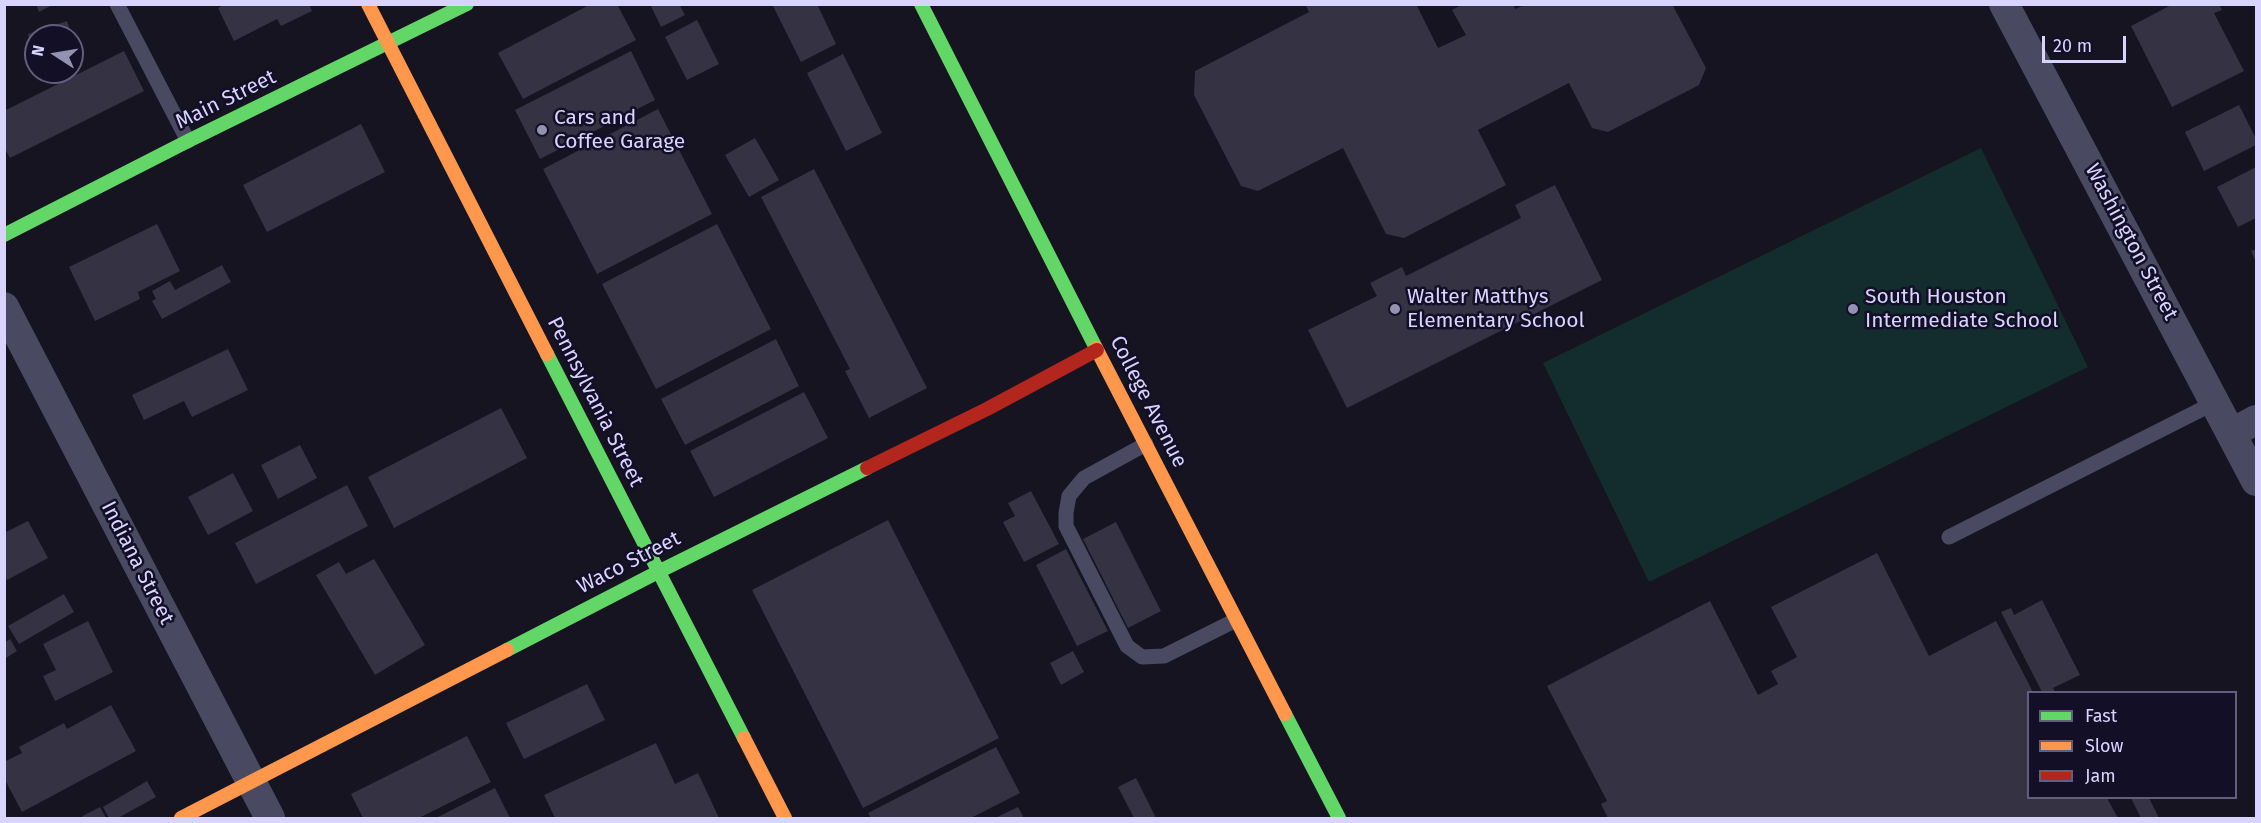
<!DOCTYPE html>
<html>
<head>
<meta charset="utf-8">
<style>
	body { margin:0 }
	#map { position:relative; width:2261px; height:823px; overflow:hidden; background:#161421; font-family:"Fira Sans",sans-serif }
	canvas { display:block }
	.frame { position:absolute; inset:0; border:6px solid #d9d4ff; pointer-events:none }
	.legend { position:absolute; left:2027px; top:691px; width:210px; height:108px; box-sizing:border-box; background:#130f26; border:2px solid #625e7d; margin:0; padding:8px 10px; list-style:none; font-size:18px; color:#d9d4ff }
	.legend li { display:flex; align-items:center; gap:12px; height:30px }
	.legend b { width:30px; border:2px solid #625e7d }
	.north { position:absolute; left:24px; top:24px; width:60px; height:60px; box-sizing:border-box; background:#130f26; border:2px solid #625e7d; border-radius:50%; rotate:282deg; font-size:16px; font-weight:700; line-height:24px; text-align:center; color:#d9d4ff }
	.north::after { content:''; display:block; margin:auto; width:21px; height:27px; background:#9591b1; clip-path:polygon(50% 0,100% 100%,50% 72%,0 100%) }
	.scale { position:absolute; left:2042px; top:36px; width:84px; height:27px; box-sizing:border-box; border:3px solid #d9d4ff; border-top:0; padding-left:8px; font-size:18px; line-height:21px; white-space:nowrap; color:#d9d4ff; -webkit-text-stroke:4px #130f26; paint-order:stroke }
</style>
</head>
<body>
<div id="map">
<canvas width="2261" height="823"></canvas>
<div class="frame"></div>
<ul class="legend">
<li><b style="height:8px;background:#63d668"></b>Fast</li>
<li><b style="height:8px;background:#ff974d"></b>Slow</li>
<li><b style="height:8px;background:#b3261e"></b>Jam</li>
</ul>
<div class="north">N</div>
<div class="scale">20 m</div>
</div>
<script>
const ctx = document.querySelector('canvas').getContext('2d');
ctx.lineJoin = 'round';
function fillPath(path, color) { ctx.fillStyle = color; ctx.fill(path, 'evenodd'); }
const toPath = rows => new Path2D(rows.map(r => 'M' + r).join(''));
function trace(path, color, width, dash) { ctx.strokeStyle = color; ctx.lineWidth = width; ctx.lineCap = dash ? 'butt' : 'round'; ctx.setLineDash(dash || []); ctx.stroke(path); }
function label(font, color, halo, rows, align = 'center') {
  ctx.font = font + ' "Fira Sans",sans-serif'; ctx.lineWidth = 5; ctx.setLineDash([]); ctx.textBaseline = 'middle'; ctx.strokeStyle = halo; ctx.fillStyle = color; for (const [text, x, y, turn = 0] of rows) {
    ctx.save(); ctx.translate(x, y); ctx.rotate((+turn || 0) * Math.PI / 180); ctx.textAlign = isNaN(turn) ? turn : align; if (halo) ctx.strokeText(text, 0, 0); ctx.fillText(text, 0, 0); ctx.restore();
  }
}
fillPath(toPath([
	[1981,148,2088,367,1649,582,1543,363]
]), '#132c2d');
fillPath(toPath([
	[36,4,54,4,39,12],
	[225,4,309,4,312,11,281,26,277,19,234,41,218,8],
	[591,4,617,4,636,40,523,99,498,53],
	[650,4,679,4,685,15,661,27],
	[772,4,817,4,836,44,801,62],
	[1305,4,1416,4,1438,48,1466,35,1452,10,1463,4,1513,4,1515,9,1527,4,1672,4,1706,68,1699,85,1608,132,1592,128,1569,83,1478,130,1506,185,1404,238,1386,234,1343,148,1258,191,1241,186,1194,95,1195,71,1309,12],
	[2173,4,2219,4,2222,10,2214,13,2244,71,2172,107,2131,26],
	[697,20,719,64,687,80,665,37],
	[67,21,72,35,36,36,36,46,32,48,28,34],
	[124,51,144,91,10,158,4,147,4,111],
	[631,51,655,100,540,159,515,110],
	[843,54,882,133,846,151,807,73],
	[2239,105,2256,139,2256,145,2204,171,2185,132],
	[658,109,712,214,597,274,543,169],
	[361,124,385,172,267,232,243,185],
	[755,138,779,180,749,197,725,155],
	[2256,167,2256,218,2238,227,2217,187],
	[814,169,927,388,869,418,845,371,850,369,761,197],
	[1555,185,1602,280,1347,408,1308,330,1377,296,1370,283,1402,267,1406,276,1521,218,1515,205],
	[157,224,180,271,138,292,140,299,95,321,69,267],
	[717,224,771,329,656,389,602,284],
	[2256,249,2256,262,2251,251],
	[222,265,231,282,162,319,152,301,156,299,152,291,170,281,175,290],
	[776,339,799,386,685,445,661,399],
	[228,349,248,390,192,417,184,401,144,420,132,395],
	[804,392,828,438,714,497,690,451],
	[501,408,527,458,394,528,368,477],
	[300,445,317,478,278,499,261,465],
	[233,473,253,511,208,535,188,497],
	[347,485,368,526,256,584,235,543],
	[1031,491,1059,544,1024,562,1003,522,1015,516,1008,503],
	[888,520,999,738,863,808,752,590],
	[28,521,48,558,7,580,4,575,4,533],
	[1116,522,1161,611,1128,628,1083,539],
	[1066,549,1108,631,1077,646,1036,565],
	[1877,553,1929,656,1996,621,2033,692,2028,692,2028,798,2107,798,2118,818,1608,818,1601,804,1607,801,1547,686,1710,601,1758,695,1778,684,1771,671,1797,657,1771,607],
	[374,559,425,645,375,675,316,575,339,562,346,574],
	[64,594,74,612,19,644,8,626],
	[2042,600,2080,675,2053,688,2055,692,2042,692,2001,612,2011,608,2014,615],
	[88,621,113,672,55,701,43,676,56,670,43,644],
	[10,639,17,651,6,658,4,643],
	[1073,651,1084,672,1061,685,1050,663],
	[587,684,605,720,524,759,506,723],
	[111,705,136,751,22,812,4,778,4,762,22,753,19,747,64,723,67,729],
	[467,736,491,782,419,818,363,818,351,794],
	[656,743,675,784,698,773,719,818,555,818,544,795],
	[996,747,1020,793,971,818,871,818,868,813],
	[1136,778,1156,818,1134,818,1118,787],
	[147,781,156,797,118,818,109,818,103,807],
	[495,788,510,818,436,818],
	[2131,798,2149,798,2159,818,2141,818],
	[100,807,106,818,79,818],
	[1018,807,1024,818,995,818]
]), '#343243');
trace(toPath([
	[117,4,188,141],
	[1146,444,1084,478,1069,496,1066,513,1066,526,1127,646,1142,657,1164,656,1236,620],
	[1949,537,2216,402]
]), '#4a4962', 15);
trace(toPath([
	[2004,4,2256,481],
	[4,307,270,818],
	[2232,433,2256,420]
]), '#4a4962', 30);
trace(toPath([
	[921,4,1096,348],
	[4,235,188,141,467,4],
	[547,354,744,738],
	[507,650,658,572,867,468],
	[1285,714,1339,818]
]), '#63d668', 14);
trace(toPath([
	[368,4,547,354],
	[1096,348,1285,714],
	[744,738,785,818],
	[181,818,507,650]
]), '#ff974d', 14);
trace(toPath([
	[867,468,987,409,1097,350]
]), '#b3261e', 14);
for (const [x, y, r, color] of [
	[542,130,6,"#9591b1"],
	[1395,309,6,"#9591b1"],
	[1853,309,6,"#9591b1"]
]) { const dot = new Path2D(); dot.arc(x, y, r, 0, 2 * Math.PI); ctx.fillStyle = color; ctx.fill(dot); trace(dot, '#130f26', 2); }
label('21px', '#d9d4ff', '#130f26', [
	["Main Street",226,100,-26],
	["Washington Street",2131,242,62],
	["Pennsylvania Street",595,402,63],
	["College Avenue",1148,402,63],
	["Indiana Street",137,563,63],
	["Waco Street",629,563,-27]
]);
label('21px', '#d9d4ff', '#130f26', [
	["Cars and",554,118],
	["Coffee Garage",554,142],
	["Walter Matthys",1407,297],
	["Elementary School",1407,321],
	["South Houston",1865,297],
	["Intermediate School",1865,321]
], 'left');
</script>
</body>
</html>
